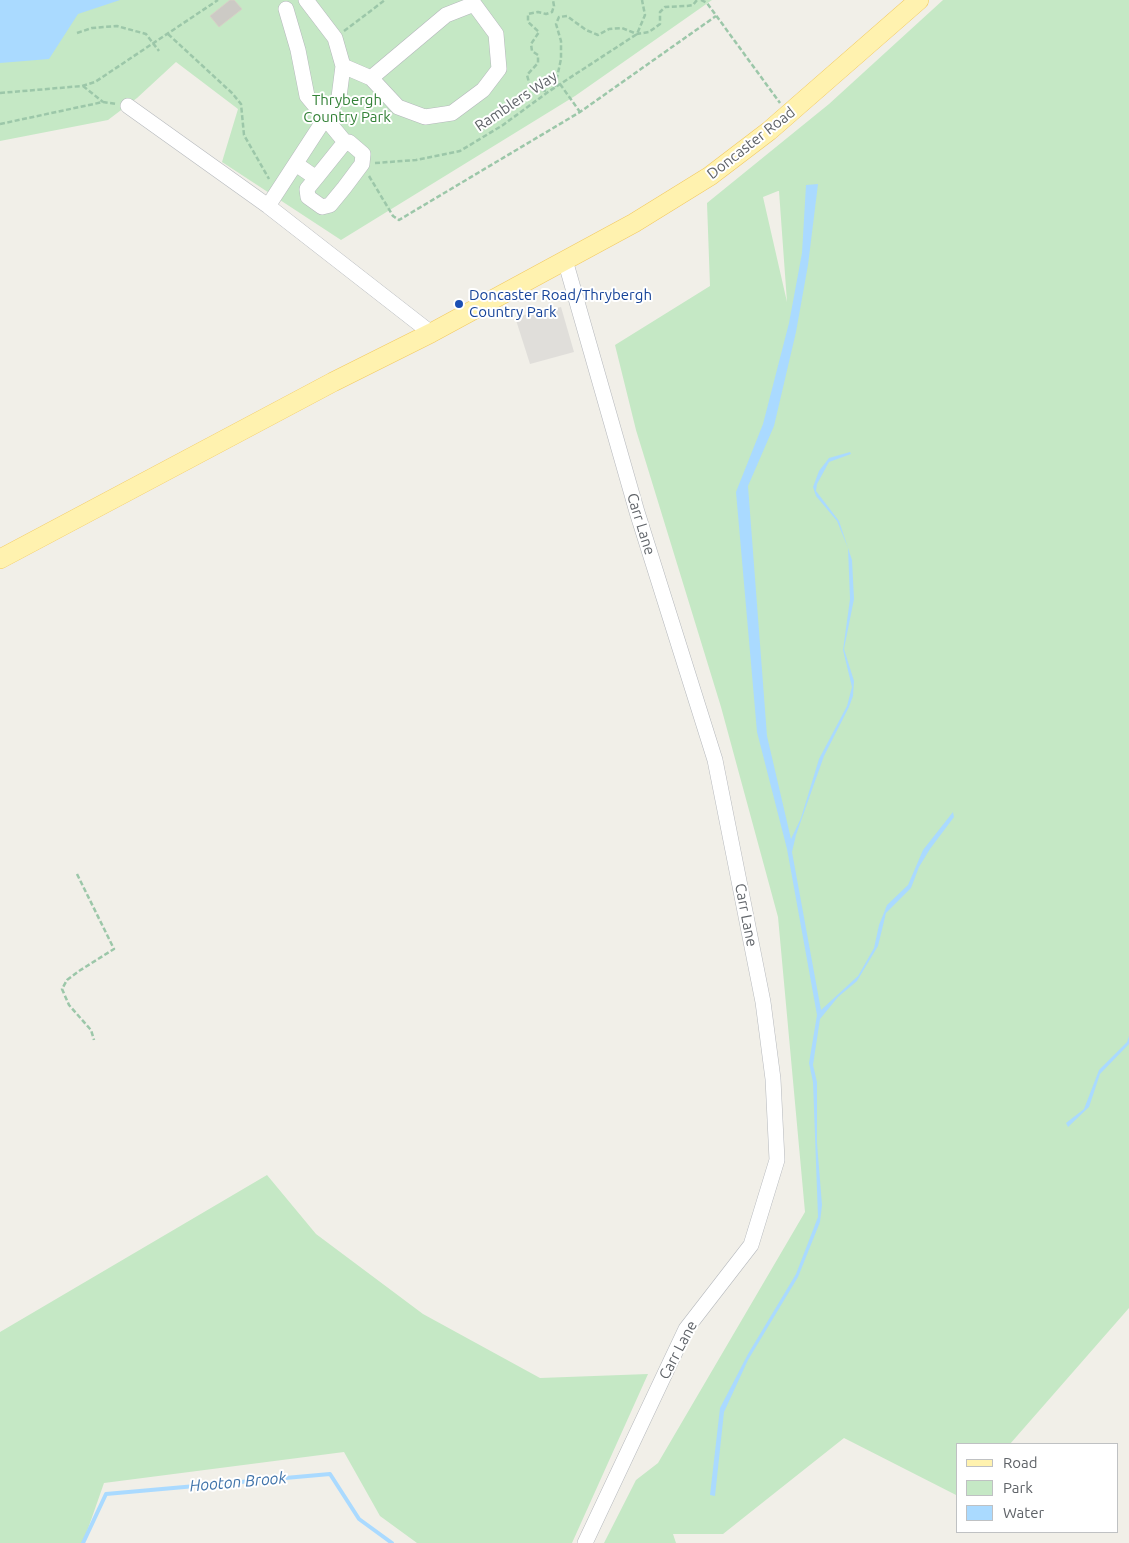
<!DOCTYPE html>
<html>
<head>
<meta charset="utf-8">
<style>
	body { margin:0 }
	#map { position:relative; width:1129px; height:1543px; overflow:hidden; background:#f1efe8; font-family:Ubuntu,sans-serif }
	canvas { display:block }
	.legend { position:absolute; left:956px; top:1443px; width:162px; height:90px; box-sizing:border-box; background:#fff; border:1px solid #bfc1c3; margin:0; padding:6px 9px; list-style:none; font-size:15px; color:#5f6368 }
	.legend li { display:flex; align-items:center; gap:10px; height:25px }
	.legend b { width:25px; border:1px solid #bfc1c3 }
</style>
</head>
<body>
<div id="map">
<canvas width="1129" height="1543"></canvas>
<ul class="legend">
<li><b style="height:6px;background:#fff2af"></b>Road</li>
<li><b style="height:14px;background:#c5e8c5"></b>Park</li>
<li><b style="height:14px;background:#aadaff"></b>Water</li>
</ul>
</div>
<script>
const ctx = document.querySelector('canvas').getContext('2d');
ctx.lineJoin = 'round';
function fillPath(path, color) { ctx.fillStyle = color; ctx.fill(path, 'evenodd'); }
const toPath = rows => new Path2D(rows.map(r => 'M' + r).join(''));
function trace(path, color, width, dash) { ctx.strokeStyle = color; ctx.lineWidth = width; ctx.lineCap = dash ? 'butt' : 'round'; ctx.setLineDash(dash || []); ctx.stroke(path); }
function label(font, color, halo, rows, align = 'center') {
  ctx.font = font + ' Ubuntu,sans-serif'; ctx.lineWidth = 4; ctx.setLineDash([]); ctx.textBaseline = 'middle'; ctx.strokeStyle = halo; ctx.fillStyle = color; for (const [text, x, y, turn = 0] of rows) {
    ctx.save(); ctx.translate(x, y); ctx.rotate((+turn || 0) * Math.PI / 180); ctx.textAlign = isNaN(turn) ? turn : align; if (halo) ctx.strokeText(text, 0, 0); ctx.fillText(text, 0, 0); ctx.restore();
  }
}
fillPath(toPath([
	[561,307,574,352,530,364,515,317]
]), '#e0deda');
fillPath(toPath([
	[0,0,712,0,575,96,341,240,222,162,238,109,176,62,137,98,108,120,0,141],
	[943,0,1129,0,1129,1308,1010,1444,958,1444,958,1496,844,1438,723,1534,673,1534,676,1543,604,1543,636,1480,658,1463,805,1212,778,917,721,707,636,430,615,345,710,286,707,203,829,104],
	[778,191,779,191,787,302,763,197],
	[267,1175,316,1234,423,1314,540,1378,648,1374,572,1543,417,1543,380,1516,344,1452,104,1483,83,1543,0,1543,0,1332]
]), '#c5e8c5');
fillPath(toPath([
	[0,0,120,0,78,14,49,59,0,63],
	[818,184,808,265,796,332,774,426,748,486,767,736,791,839,801,818,819,759,847,706,852,687,843,650,850,599,848,548,837,521,816,496,813,487,819,471,829,458,850,452,851,454,829,462,817,484,816,491,839,521,852,560,854,599,844,649,854,681,853,696,849,707,824,756,796,835,792,852,821,1010,858,976,874,948,879,925,887,905,908,885,923,850,953,812,954,817,930,849,919,867,911,888,886,913,878,946,857,981,838,997,820,1019,813,1065,817,1082,817,1143,822,1205,820,1222,798,1277,748,1360,724,1412,715,1496,710,1495,720,1408,748,1354,796,1274,818,1217,813,1082,809,1063,817,1015,787,849,757,732,736,492,763,424,789,323,802,253,806,185],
	[1129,1036,1129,1044,1100,1074,1089,1107,1068,1127,1066,1123,1084,1109,1099,1070,1127,1042]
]), '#aadaff');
trace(toPath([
	[83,1543,106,1494,330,1474,359,1519,392,1543]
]), '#aadaff', 4);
const building = toPath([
	[230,0,234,0,242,9,219,27,210,16,230,0]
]);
fillPath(building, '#cccac5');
trace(building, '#d6d1c6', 1);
const minor = toPath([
	[286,9,298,50,307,96,345,142],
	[343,66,371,78,398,107,425,117,452,113,483,90,499,69,496,34,474,4,446,15,371,78],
	[128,106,268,206,431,333],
	[296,164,316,178,307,189,308,197,322,207,330,205,344,188,362,164,363,154,349,142,345,142,316,178],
	[268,206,339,97,343,66,335,38,306,0],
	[565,260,637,512,715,760,763,1002,773,1079,777,1160,751,1245,686,1329,585,1543]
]);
const major = toPath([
	[0,559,333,382,431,333,634,223,710,176,769,131,919,0]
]);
trace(minor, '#b5b8bc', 16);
trace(major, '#f2c960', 20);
trace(toPath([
	[701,0,707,3,780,103],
	[344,31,385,0],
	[77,33,92,28,117,26,146,34,159,51],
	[168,34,232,93,241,104,244,135,269,179],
	[560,84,580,112],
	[83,86,103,102],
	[555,87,561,59,561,41,556,24,559,17,567,16,586,30,598,35,609,29,622,28,637,34,649,32,660,24,660,12,665,7,687,6,693,5,697,0],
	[546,91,530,86,527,75,538,63,538,55,532,51,531,44,539,32,528,22,528,14,538,12,546,14,552,12,554,6,553,0],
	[0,93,82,86,95,82,218,0],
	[0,124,103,102,116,104],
	[375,163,416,160,460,151,503,125,548,92,637,34,645,15,642,0],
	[369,176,393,216,399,220,580,112,716,16],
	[77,874,114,949,79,971,67,980,62,989,69,1005,91,1030,94,1040]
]), '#9cc7a9', 2.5, [5, 2.5]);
trace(minor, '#fff', 15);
trace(major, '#fff2af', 19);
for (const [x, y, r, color] of [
	[459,304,5,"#1a4fb4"]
]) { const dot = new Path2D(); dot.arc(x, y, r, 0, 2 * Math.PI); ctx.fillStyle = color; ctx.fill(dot); trace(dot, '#fff', 2); }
label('15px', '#348238', '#fff', [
	["Thrybergh",347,100],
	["Country Park",347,117]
]);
label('15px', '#5f6368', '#fff', [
	["Ramblers Way",516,101,-34],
	["Doncaster Road",751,143,-38],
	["Carr Lane",641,524,73],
	["Carr Lane",746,915,79],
	["Carr Lane",678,1350,-62]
]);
label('15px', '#164399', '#fff', [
	["Doncaster Road/Thrybergh",469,295],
	["Country Park",469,312]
], 'left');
label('italic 16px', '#4174aa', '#fff', [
	["Hooton Brook",238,1482,-5]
]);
</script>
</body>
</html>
